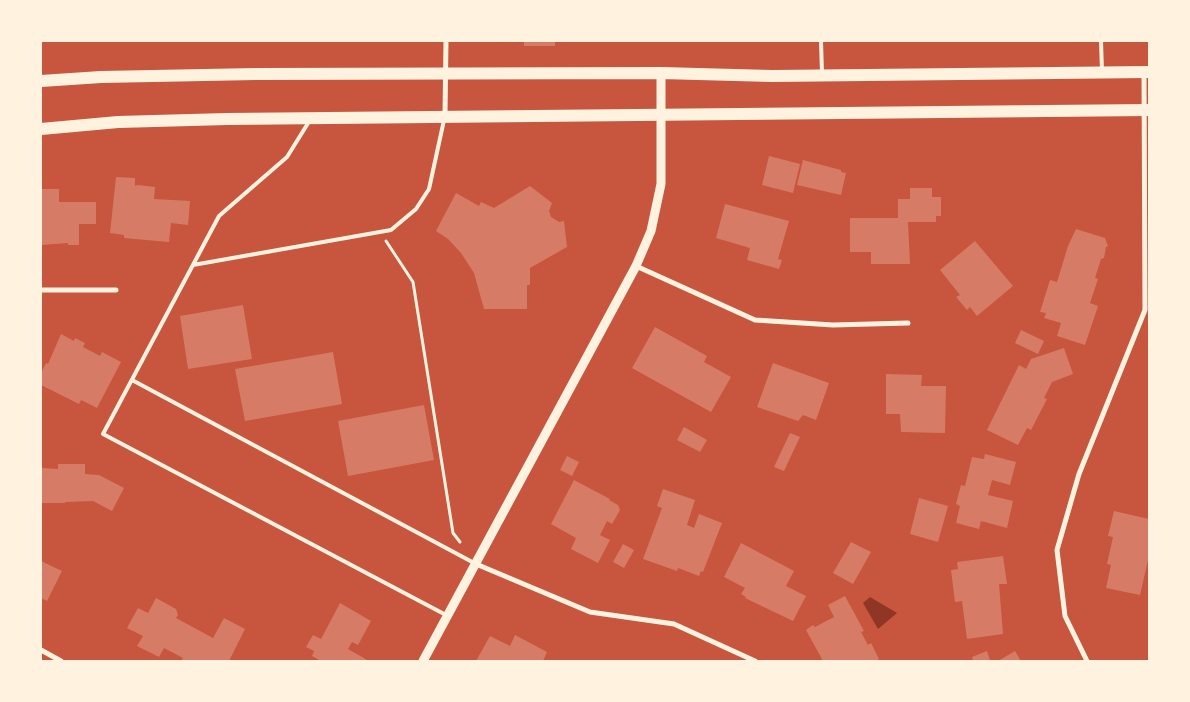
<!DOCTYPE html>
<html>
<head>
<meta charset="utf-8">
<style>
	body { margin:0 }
	#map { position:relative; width:1190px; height:702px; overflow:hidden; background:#c8553d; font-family:"Archivo Narrow",sans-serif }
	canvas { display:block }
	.frame { position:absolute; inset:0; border:42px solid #fff3e0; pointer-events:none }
</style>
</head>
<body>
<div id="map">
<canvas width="1190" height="702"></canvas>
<div class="frame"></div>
</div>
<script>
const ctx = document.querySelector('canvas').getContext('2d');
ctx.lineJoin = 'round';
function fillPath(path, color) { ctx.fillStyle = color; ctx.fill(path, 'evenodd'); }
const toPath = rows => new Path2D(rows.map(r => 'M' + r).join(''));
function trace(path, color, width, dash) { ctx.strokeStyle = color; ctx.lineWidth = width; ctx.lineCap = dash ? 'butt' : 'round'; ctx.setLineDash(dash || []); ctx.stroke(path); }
fillPath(toPath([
	[870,597,897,613,878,629,863,603]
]), '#8f3625');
fillPath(toPath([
	[524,41,555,41,555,46,524,46],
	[769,156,800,164,793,193,762,185],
	[803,160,841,170,841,172,846,173,841,195,797,185],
	[116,177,135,178,135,186,138,185,155,187,154,199,190,201,188,225,171,223,169,242,124,238,124,235,110,233],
	[530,186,552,203,549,211,551,217,559,222,564,221,567,247,530,268,530,285,527,285,527,309,484,309,474,273,461,253,448,239,436,231,456,193,479,206,481,202,494,208],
	[910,188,932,188,932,197,941,197,941,216,936,216,936,222,908,222,910,264,871,264,871,252,850,252,850,218,898,218,898,199,910,199],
	[41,189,59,189,59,202,96,202,96,224,79,224,79,245,68,245,68,243,41,245],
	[725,204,789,221,778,259,782,260,779,269,747,260,750,248,716,238],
	[1076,229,1105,238,1108,246,1106,247,1104,258,1101,259,1095,278,1098,279,1090,303,1098,306,1085,345,1057,336,1061,323,1044,318,1046,313,1040,312,1050,280,1057,282,1068,246],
	[975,241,1013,286,977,316,970,307,967,310,956,297,960,295,940,270],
	[243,305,252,359,188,369,180,316],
	[655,327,707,356,704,362,731,377,711,412,632,368],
	[1021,330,1044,341,1038,354,1015,343],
	[61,334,74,341,75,338,85,343,83,347,100,356,102,352,121,362,97,408,81,400,79,404,41,385,41,373,46,363,48,364],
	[1064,348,1073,374,1052,382,1044,398,1047,399,1031,430,1027,428,1018,445,987,430,1019,365,1026,369,1031,359],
	[333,352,342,404,245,421,235,369],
	[773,363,829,383,816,420,803,415,798,421,757,407],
	[886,374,922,375,921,386,946,386,945,433,901,432,900,414,886,414],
	[424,405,434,460,348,476,338,421],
	[684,427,707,440,700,452,677,440],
	[790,433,800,437,784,471,774,467],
	[985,454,1016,462,1010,485,992,480,988,495,1013,501,1007,528,981,521,979,529,956,523,960,506,956,504,961,485,965,486,972,457,984,459],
	[567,456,579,462,572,476,560,470],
	[58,464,85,464,85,474,99,475,124,488,112,511,93,501,65,502,65,503,41,503,41,468,58,469],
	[574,480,610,499,609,500,618,505,620,510,612,524,607,521,600,535,610,540,598,563,571,549,576,538,551,524],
	[663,489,695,500,687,525,694,528,699,514,722,523,703,572,701,571,699,576,678,568,677,571,643,559,662,508,657,506],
	[919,498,948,506,938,542,910,534],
	[1114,511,1149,519,1149,556,1140,595,1106,588,1111,565,1107,564,1113,537,1108,536],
	[851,542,871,552,853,584,833,573],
	[741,543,794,571,786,586,806,596,793,621,745,598,746,597,741,594,745,588,724,577],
	[623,544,634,550,624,568,613,562],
	[1003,556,1007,584,999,584,1003,634,967,639,962,601,955,602,951,570,958,569,957,562],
	[41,561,62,571,47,601,41,598],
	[845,596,864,631,861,632,868,645,871,643,879,659,876,661,823,661,806,630,813,625,815,627,834,617,828,605],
	[156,598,176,609,178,615,176,618,213,638,224,618,245,629,229,661,181,661,183,658,164,648,159,657,137,646,143,636,127,628,138,608,148,613],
	[340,603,371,621,358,645,352,642,348,649,369,661,321,661,312,656,314,651,306,647,313,635,321,639],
	[515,635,547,652,543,661,476,661,490,636,510,646],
	[987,651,990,660,973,661,972,657],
	[1015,651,1021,661,998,661]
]), '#d67c66');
trace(toPath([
	[386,241,413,282,453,533,460,542]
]), '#fff3e0', 3);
trace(toPath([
	[821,41,822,74],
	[1101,41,1102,71],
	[310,120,287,157,219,216,103,434,446,615],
	[193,265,391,230,416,209,429,189,444,120],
	[132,380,476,564]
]), '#fff3e0', 4);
trace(toPath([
	[445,115,446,41],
	[636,266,755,320,833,325,908,323],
	[41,290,116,290],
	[476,564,590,612,674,624,755,661],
	[41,650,61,661],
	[1087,661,1065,616,1057,550,1079,474,1145,310,1144,73]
]), '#fff3e0', 5);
trace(toPath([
	[423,661,636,266,651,231,661,184,661,73]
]), '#fff3e0', 9);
trace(toPath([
	[41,81,101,77,256,74,661,73,772,76,1149,72],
	[41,129,118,122,227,119,1149,110]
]), '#fff3e0', 12);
</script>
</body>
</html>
